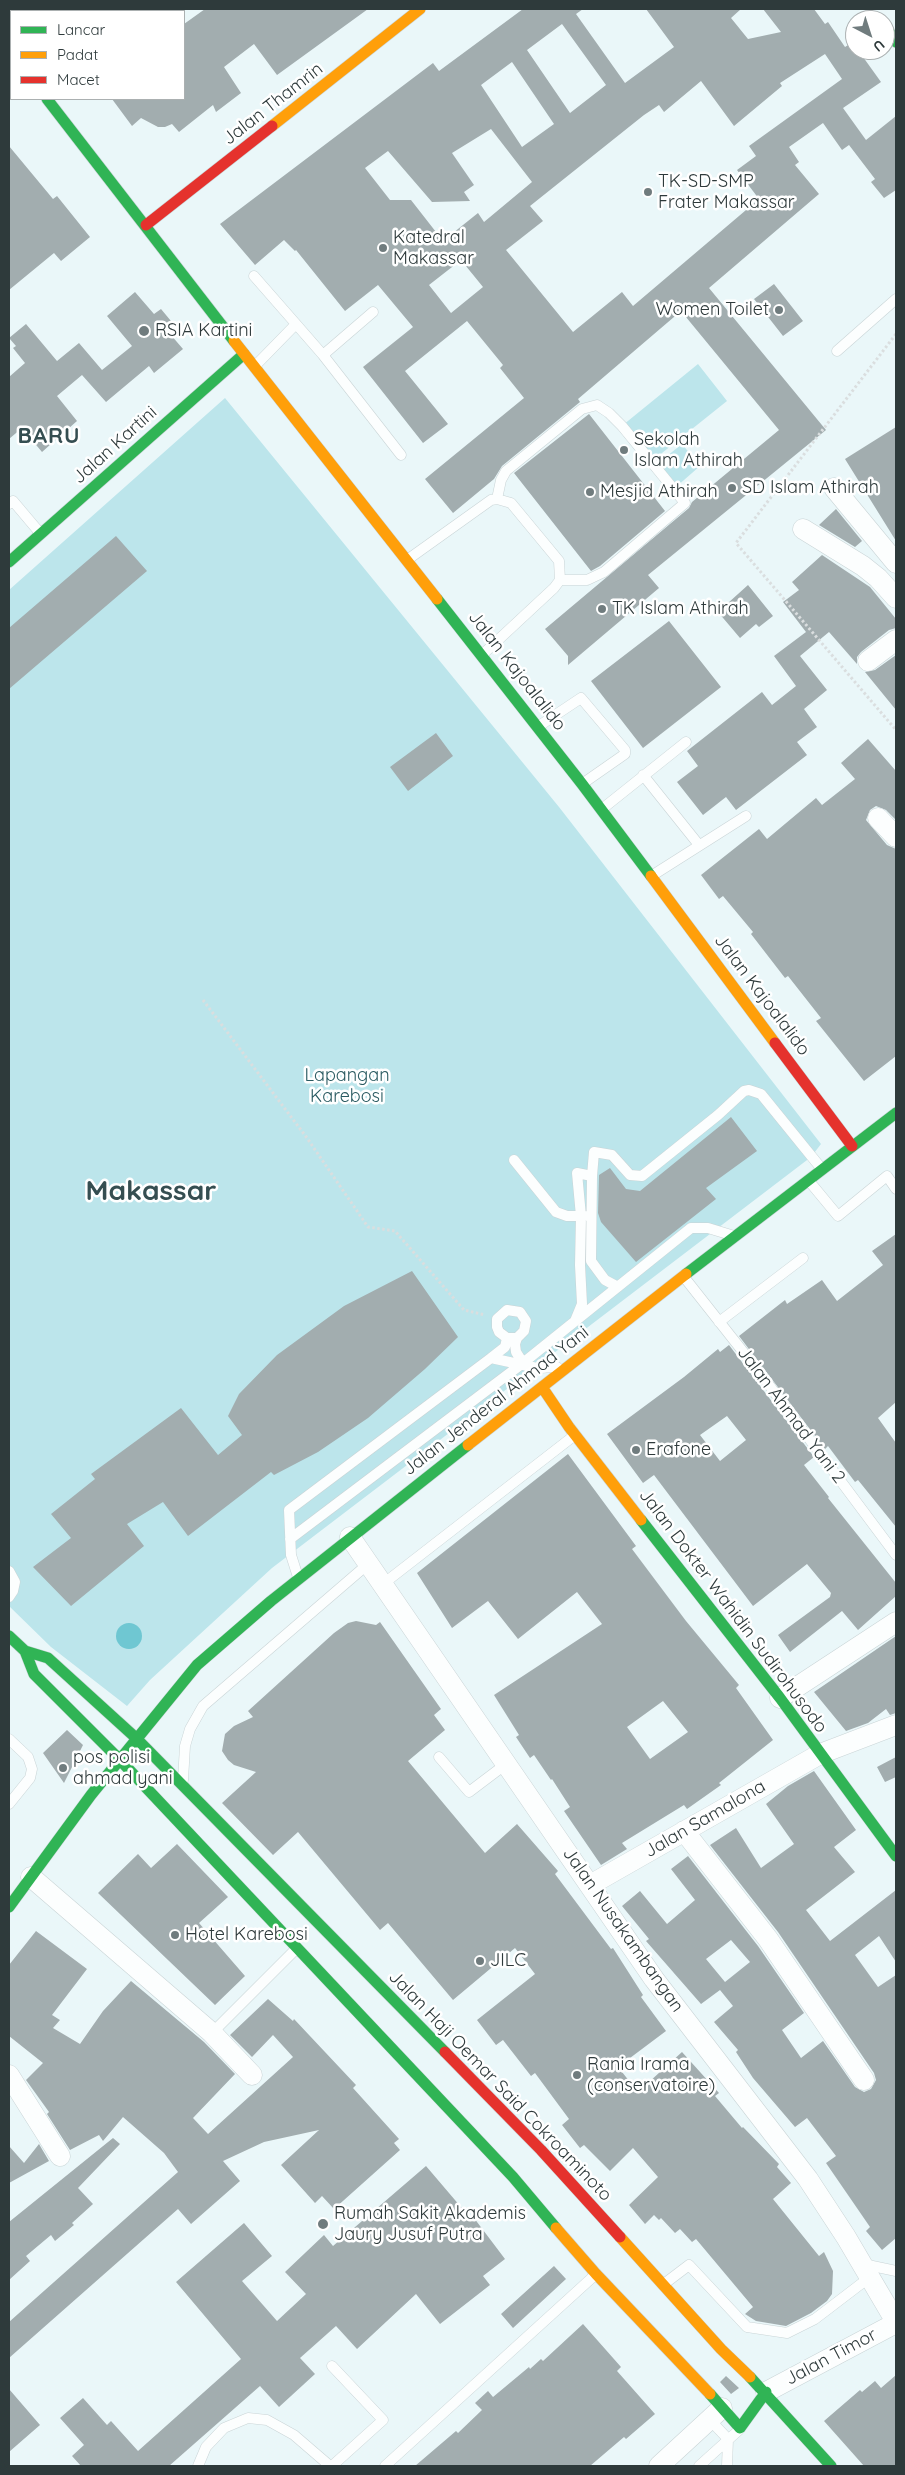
<!DOCTYPE html>
<html>
<head>
<meta charset="utf-8">
<style>
	body { margin:0 }
	#map { position:relative; width:905px; height:2475px; overflow:hidden; background:#eaf7f9; font-family:Quicksand,sans-serif }
	canvas { display:block }
	.frame { position:absolute; inset:0; border:10px solid #2e3a3b; pointer-events:none }
	.legend { position:absolute; left:10px; top:10px; width:175px; height:90px; box-sizing:border-box; background:#fff; border:1px solid #abb0b1; margin:0; padding:6px 9px; list-style:none; font-size:15px; color:#2e3a3b }
	.legend li { display:flex; align-items:center; gap:10px; height:25px }
	.legend b { width:25px; border:1px solid #abb0b1 }
	.north { position:absolute; left:845px; top:10px; width:50px; height:50px; box-sizing:border-box; background:#fff; border:1px solid #abb0b1; border-radius:50%; rotate:140deg; font-size:14px; font-weight:700; line-height:20px; text-align:center; color:#2e3a3b }
	.north::after { content:''; display:block; margin:auto; width:18px; height:22px; background:#707c7e; clip-path:polygon(50% 0,100% 100%,50% 72%,0 100%) }
</style>
</head>
<body>
<div id="map">
<canvas width="905" height="2475"></canvas>
<div class="frame"></div>
<ul class="legend">
<li><b style="height:6px;background:#30b455"></b>Lancar</li>
<li><b style="height:6px;background:#ff9f0a"></b>Padat</li>
<li><b style="height:6px;background:#e5322d"></b>Macet</li>
</ul>
<div class="north">U</div>
</div>
<script>
const ctx = document.querySelector('canvas').getContext('2d');
ctx.lineJoin = 'round';
function fillPath(path, color) { ctx.fillStyle = color; ctx.fill(path, 'evenodd'); }
const toPath = rows => new Path2D(rows.map(r => 'M' + r).join(''));
function trace(path, color, width, dash) { ctx.strokeStyle = color; ctx.lineWidth = width; ctx.lineCap = dash ? 'butt' : 'round'; ctx.setLineDash(dash || []); ctx.stroke(path); }
function label(font, color, halo, rows, align = 'center') {
  ctx.font = font + ' Quicksand,sans-serif'; ctx.lineWidth = 5; ctx.setLineDash([]); ctx.textBaseline = 'middle'; ctx.strokeStyle = halo; ctx.fillStyle = color; for (const [text, x, y, turn = 0] of rows) {
    ctx.save(); ctx.translate(x, y); ctx.rotate((+turn || 0) * Math.PI / 180); ctx.textAlign = isNaN(turn) ? turn : align; if (halo) ctx.strokeText(text, 0, 0); ctx.fillText(text, 0, 0); ctx.restore();
  }
}
fillPath(toPath([
	[698,364,727,401,652,461,623,425],
	[225,398,559,807,821,1144,811,1157,272,1568,150,1680,127,1706,51,1647,9,1606,9,590],
	[682,444,700,466,676,487,657,464]
]), '#bce5eb');
fillPath(toPath([
	'116 1636a13 13 0 1 1 26 0a13 13 0 1 1-26 0Z'
]), '#6fc7d2');
fillPath(toPath([
	[205,9,368,9,277,75,254,44,224,67,241,93,216,112,213,105,179,132,172,124,165,127,158,127,141,118,132,126,112,99,184,99,184,24],
	[523,9,583,9,576,14,625,83,674,47,646,9,741,9,731,18,748,39,781,32,763,9,814,9,825,24,828,22,845,47,853,42,855,50,858,50,881,82,843,108,866,140,896,116,896,190,884,198,871,182,875,179,849,145,842,150,823,123,789,147,799,162,795,165,819,194,709,288,826,430,648,575,659,588,568,665,568,656,545,629,689,508,692,502,779,430,681,311,578,399,580,402,502,466,494,479,453,513,425,479,524,398,500,368,503,365,467,321,405,371,448,424,423,443,363,367,413,327,378,285,345,311,296,250,295,251,284,240,255,265,220,224,433,63,439,71],
	[562,24,606,85,570,113,527,50],
	[825,54,842,79,749,146,756,156,737,170,759,199,633,306,622,292,573,332,506,250,543,221,530,206,644,115,659,105,664,112,701,81,734,126,782,86,780,83],
	[512,62,554,124,522,147,481,85],
	[491,129,532,182,484,222,478,213,443,241,411,200,390,200,365,168,388,151,432,202,470,201,464,192,474,185,452,153],
	[461,260,483,287,451,313,429,285],
	[9,146,53,199,57,196,90,237,61,261,54,253,9,290],
	[774,284,803,321,783,336,754,299],
	[135,292,154,314,161,309,171,321,164,327,183,349,154,373,149,366,106,402,82,375,57,396,77,421,42,452,22,428,9,439,9,377,25,363,13,348,16,346,9,338,26,324,57,361,79,343,102,370,132,346,107,316],
	[589,414,665,511,600,566,591,571,514,473],
	[896,427,896,541,845,459],
	[836,509,862,541,855,547,819,525],
	[116,536,147,571,9,689,9,628],
	[822,555,870,587,896,619,896,628,889,630,861,652,857,657,857,664,829,632,800,656,827,690,804,709,817,727,797,742,807,755,736,810,726,797,703,815,677,782,698,766,687,751,762,692,772,705,796,686,774,656,806,632,783,602,799,590,792,582],
	[748,585,773,616,759,627,756,624,740,638,718,612],
	[669,621,721,687,643,748,591,681],
	[896,655,896,710,865,672,875,670],
	[436,733,453,756,408,791,390,767],
	[868,739,896,771,896,820,886,810,876,806,870,810,866,820,887,845,896,849,896,1056,864,1081,816,1021,821,1018,788,976,785,978,751,934,753,932,723,896,719,899,701,875,759,829,767,839,816,798,822,805,855,779,841,763],
	[731,1117,757,1151,706,1188,716,1199,636,1262,601,1222,598,1213,599,1175,610,1168,626,1189,640,1191],
	[896,1234,896,1402,878,1418,896,1443,896,1527,858,1480,855,1482,828,1446,825,1449,739,1336,785,1300,787,1304,822,1280,837,1301,883,1265,872,1251],
	[412,1271,458,1337,425,1369,368,1418,318,1452,274,1475,271,1472,188,1536,163,1502,127,1524,144,1546,71,1606,33,1567,71,1538,51,1514,95,1479,91,1474,181,1408,218,1455,242,1435,228,1416,239,1394,277,1355,344,1306],
	[729,1345,814,1457,804,1465,829,1497,828,1498,896,1583,896,1596,858,1630,842,1611,790,1652,778,1635,830,1597,831,1593,807,1564,753,1606,654,1475,643,1483,607,1434,684,1377,718,1349,720,1352],
	[727,1416,746,1440,720,1461,700,1435],
	[568,1454,636,1546,632,1549,686,1621,739,1685,736,1688,773,1740,719,1783,721,1785,687,1809,684,1805,622,1843,627,1849,601,1865,564,1811,570,1807,552,1779,551,1780,534,1755,530,1758,516,1737,519,1735,494,1695,602,1624,577,1592,518,1639,488,1601,452,1628,417,1573],
	[663,1701,688,1732,650,1759,627,1727],
	[356,1621,376,1625,380,1622,441,1709,434,1715,445,1730,408,1761,485,1853,517,1824,558,1871,555,1874,611,1949,613,1948,643,1995,641,1997,666,2031,618,2067,638,2092,682,2052,719,2093,715,2096,742,2128,743,2127,779,2164,777,2167,791,2183,773,2199,819,2256,824,2252,833,2271,832,2294,827,2301,811,2313,786,2326,756,2321,745,2314,753,2307,696,2239,692,2242,680,2229,675,2233,661,2218,659,2220,654,2215,645,2224,629,2205,658,2177,633,2148,610,2171,584,2145,580,2148,562,2125,569,2119,535,2073,531,2076,503,2040,496,2045,477,2020,535,1974,515,1948,453,2000,388,1923,380,1930,298,1832,273,1855,222,1803,256,1772,234,1765,228,1760,222,1751,225,1734,234,1726,253,1717,248,1711,334,1633,348,1623],
	[896,1636,896,1713,890,1715,886,1709,868,1723,846,1731,814,1692],
	[67,1730,83,1745,64,1783,43,1753],
	[896,1757,896,1777,885,1782,877,1767],
	[814,1771,856,1830,834,1847,855,1872,806,1910,830,1941,896,1890,896,1962,879,1936,855,1955,878,1987,896,1975,896,2238,882,2250,866,2231,870,2227,826,2163,836,2156,807,2118,795,2127,753,2078,736,2052,738,2050,714,2022,733,2006,720,1990,701,2004,646,1941,649,1939,622,1906,640,1891,667,1924,695,1900,671,1869,688,1856,758,1946,804,2013,782,2030,801,2058,823,2041,855,2087,864,2092,871,2089,876,2080,874,2073,778,1932,710,1845,736,1828,761,1868,794,1844,766,1804,788,1786],
	[731,1940,750,1962,725,1982,706,1959],
	[177,1844,228,1897,199,1923,245,1976,215,2005,98,1893,138,1854,151,1868],
	[36,1931,87,1969,52,2015,60,2020,53,2028,80,2044,103,2011,131,1981,204,2042,235,2074,193,2118,208,2134,293,2057,273,2035,252,2057,230,2035,268,1999,293,2021,294,2019,356,2085,353,2088,399,2139,394,2143,400,2150,334,2209,322,2196,315,2203,281,2165,319,2130,264,2142,223,2161,240,2181,191,2224,178,2209,9,2358,9,2322,178,2172,164,2153,123,2117,103,2141,99,2135,70,2150,47,2114,49,2112,26,2080,43,2063,9,2036,9,1965],
	[113,2138,120,2144,78,2188,93,2204,72,2223,74,2225,55,2241,51,2235,26,2256,30,2261,9,2280,9,2222],
	[39,2144,49,2161,9,2183,9,2146,24,2163],
	[426,2166,472,2220,474,2218,505,2259,483,2276,490,2285,440,2324,416,2294,357,2349,336,2326,300,2358,315,2374,279,2407,260,2386,169,2466,81,2466,72,2456,84,2445,60,2418,83,2398,107,2425,111,2421,138,2451,241,2359,176,2282,244,2223,272,2256,242,2281,277,2321,306,2294,285,2272,324,2235,333,2246],
	[554,2266,566,2279,513,2328,501,2314],
	[583,2324,621,2367,617,2371,655,2414,626,2439,624,2437,590,2466,415,2466,456,2431,458,2433,482,2410,475,2403,488,2391,493,2397,529,2367,530,2369,541,2359,543,2361],
	[896,2375,896,2466,864,2466,824,2421,860,2390,862,2392,875,2381,881,2388],
	[726,2376,739,2388,731,2394,720,2382],
	[9,2389,40,2425,9,2452]
]), '#a2adaf');
const lane = toPath([
	[254,276,296,324],
	[837,351,896,299],
	[323,355,401,455],
	[255,366,296,324,323,355,373,312],
	[497,499,501,480,506,471,582,409,597,405,609,413,622,426,685,503,604,572,587,580,560,580],
	[9,504,13,501,40,533],
	[407,560,491,500,497,499,511,503,559,561,560,580,554,588,483,654],
	[539,726,581,698,625,750,625,754,582,784],
	[643,775,699,845],
	[602,809,686,742],
	[653,875,746,816],
	[514,1160,556,1212,567,1216,585,1216],
	[809,1181,838,1216,887,1176,896,1189],
	[684,1277,763,1377,896,1555],
	[618,1287,605,1280,591,1261,592,1176,594,1152,612,1155,630,1175,642,1176,718,1115,744,1091,749,1090,761,1094,821,1168],
	[575,1321,582,1304,580,1265,581,1216,577,1173,592,1176],
	[719,1322,803,1258],
	[517,1338,507,1338,499,1332,497,1327,497,1319,507,1310,520,1312,526,1321,524,1331,517,1338,515,1344,516,1352,523,1363],
	[491,1358,505,1347,507,1338],
	[290,1539,523,1363,691,1228,708,1228,731,1235],
	[9,1571,15,1582,13,1591,9,1597],
	[298,1577,291,1555,289,1510,491,1358,537,1368,557,1367],
	[383,1584,575,1435],
	[9,1739,28,1757,32,1769,30,1778,9,1804],
	[439,1757,469,1792,506,1764],
	[183,1780,185,1746,190,1729,203,1706,368,1564],
	[212,2033,296,1949],
	[863,2264,896,2271],
	[664,2284,689,2265,747,2327,787,2333,815,2319,870,2277],
	[332,2366,383,2420,332,2466],
	[710,2420,728,2439,727,2466],
	[198,2466,206,2447,224,2428,248,2418,267,2420,294,2435,330,2466],
	[385,2466,595,2275],
	[699,2466,739,2430]
]);
const street = toPath([
	[834,488,896,563],
	[803,529,863,566,878,578,896,598],
	[868,661,896,640],
	[878,818,896,837],
	[350,1537,654,1979,808,2179,846,2237,896,2322],
	[780,1698,896,1622],
	[684,1831,768,1939,864,2080],
	[31,1877,212,2033,252,2075],
	[590,1885,820,1754,896,1725],
	[9,2075,60,2156],
	[766,2392,896,2323],
	[659,2466,722,2408]
]);
const fast = toPath([
	[9,25,11,22],
	[885,26,896,42],
	[9,50,11,54],
	[47,99,234,341],
	[9,562,244,354],
	[437,599,582,784,651,876],
	[686,1274,896,1113],
	[641,1520,780,1698,896,1856],
	[9,1636,25,1651,48,1658,136,1738],
	[25,1651,34,1674,120,1760],
	[136,1738,445,2052],
	[120,1760,513,2177,556,2228],
	[9,1907,91,1795,197,1665,271,1601,468,1445],
	[750,2377,831,2466],
	[710,2394,740,2428,766,2392]
]);
const slow = toPath([
	[272,126,420,9],
	[234,341,437,599],
	[651,876,775,1043],
	[542,1387,569,1427,641,1520],
	[468,1445,686,1274],
	[556,2228,596,2274,710,2394],
	[620,2237,721,2349,750,2377]
]);
const jam = toPath([
	[146,225,272,126],
	[775,1043,852,1146],
	[445,2052,541,2150,620,2237]
]);
trace(lane, '#c9d4d6', 11);
trace(street, '#c9d4d6', 21);
trace(fast, '#c9d4d6', 12);
trace(slow, '#c9d4d6', 12);
trace(jam, '#c9d4d6', 12);
trace(toPath([
	[896,334,736,543,896,730],
	[203,1000,307,1138,368,1227,395,1231,464,1310,485,1315]
]), '#dadedf', 3, [2.5, 2.5]);
trace(lane, '#fcfefe', 10);
trace(street, '#fcfefe', 20);
trace(fast, '#30b455', 11);
trace(slow, '#ff9f0a', 11);
trace(jam, '#e5322d', 11);
for (const [x, y, r, color] of [
	[648,192,5,"#707c7e"],
	[383,248,5,"#707c7e"],
	[779,310,5,"#707c7e"],
	[144,331,6,"#707c7e"],
	[624,450,5,"#707c7e"],
	[732,488,5,"#707c7e"],
	[590,492,5,"#707c7e"],
	[602,609,5,"#707c7e"],
	[636,1450,5,"#707c7e"],
	[63,1768,5,"#707c7e"],
	[175,1935,5,"#707c7e"],
	[480,1961,5,"#707c7e"],
	[577,2075,5,"#707c7e"],
	[323,2224,6,"#707c7e"]
]) { const dot = new Path2D(); dot.arc(x, y, r, 0, 2 * Math.PI); ctx.fillStyle = color; ctx.fill(dot); trace(dot, '#fff', 2); }
label('18px', '#2e3a3b', '#fff', [
	["Jalan Thamrin",273,104,-38],
	["Jalan Kartini",115,445,-42],
	["Jalan Kajoalalido",517,671,52],
	["Jalan Kajoalalido",762,995,53],
	["Jalan Jenderal Ahmad Yani",496,1401,-38],
	["Jalan Ahmad Yani 2",791,1415,53],
	["Jalan Dokter Wahidin Sudirohusodo",733,1611,53],
	["Jalan Samalona",705,1819,-30],
	["Jalan Nusakambangan",623,1930,55],
	["Jalan Haji Oemar Said Cokroaminoto",500,2086,46],
	["Jalan Timor",831,2357,-28]
]);
label('18px', '#2e3a3b', '#fff', [
	["TK-SD-SMP",658,182],
	["Frater Makassar",658,203],
	["Katedral",393,238],
	["Makassar",393,259],
	["Women Toilet",769,310,"right"],
	["RSIA Kartini",155,331],
	["Sekolah",634,440],
	["Islam Athirah",634,461],
	["SD Islam Athirah",742,488],
	["Mesjid Athirah",600,492],
	["TK Islam Athirah",612,609],
	["Erafone",646,1450],
	["pos polisi",73,1758],
	["ahmad yani",73,1779],
	["Hotel Karebosi",185,1935],
	["JILC",490,1961],
	["Rania Irama",587,2065],
	["(conservatoire)",587,2086],
	["Rumah Sakit Akademis",334,2214],
	["Jaury Jusuf Putra",334,2235]
], 'left');
label('18px', '#295a61', '#fff', [
	["Lapangan",347,1076],
	["Karebosi",347,1097]
]);
ctx.letterSpacing = '1px';
label('bold 22px', '#354e51', '#fff', [
	["BARU",49,436]
]);
ctx.letterSpacing = '0px';
label('bold 28px', '#354e51', '#fff', [
	["Makassar",151,1192]
]);
</script>
</body>
</html>
